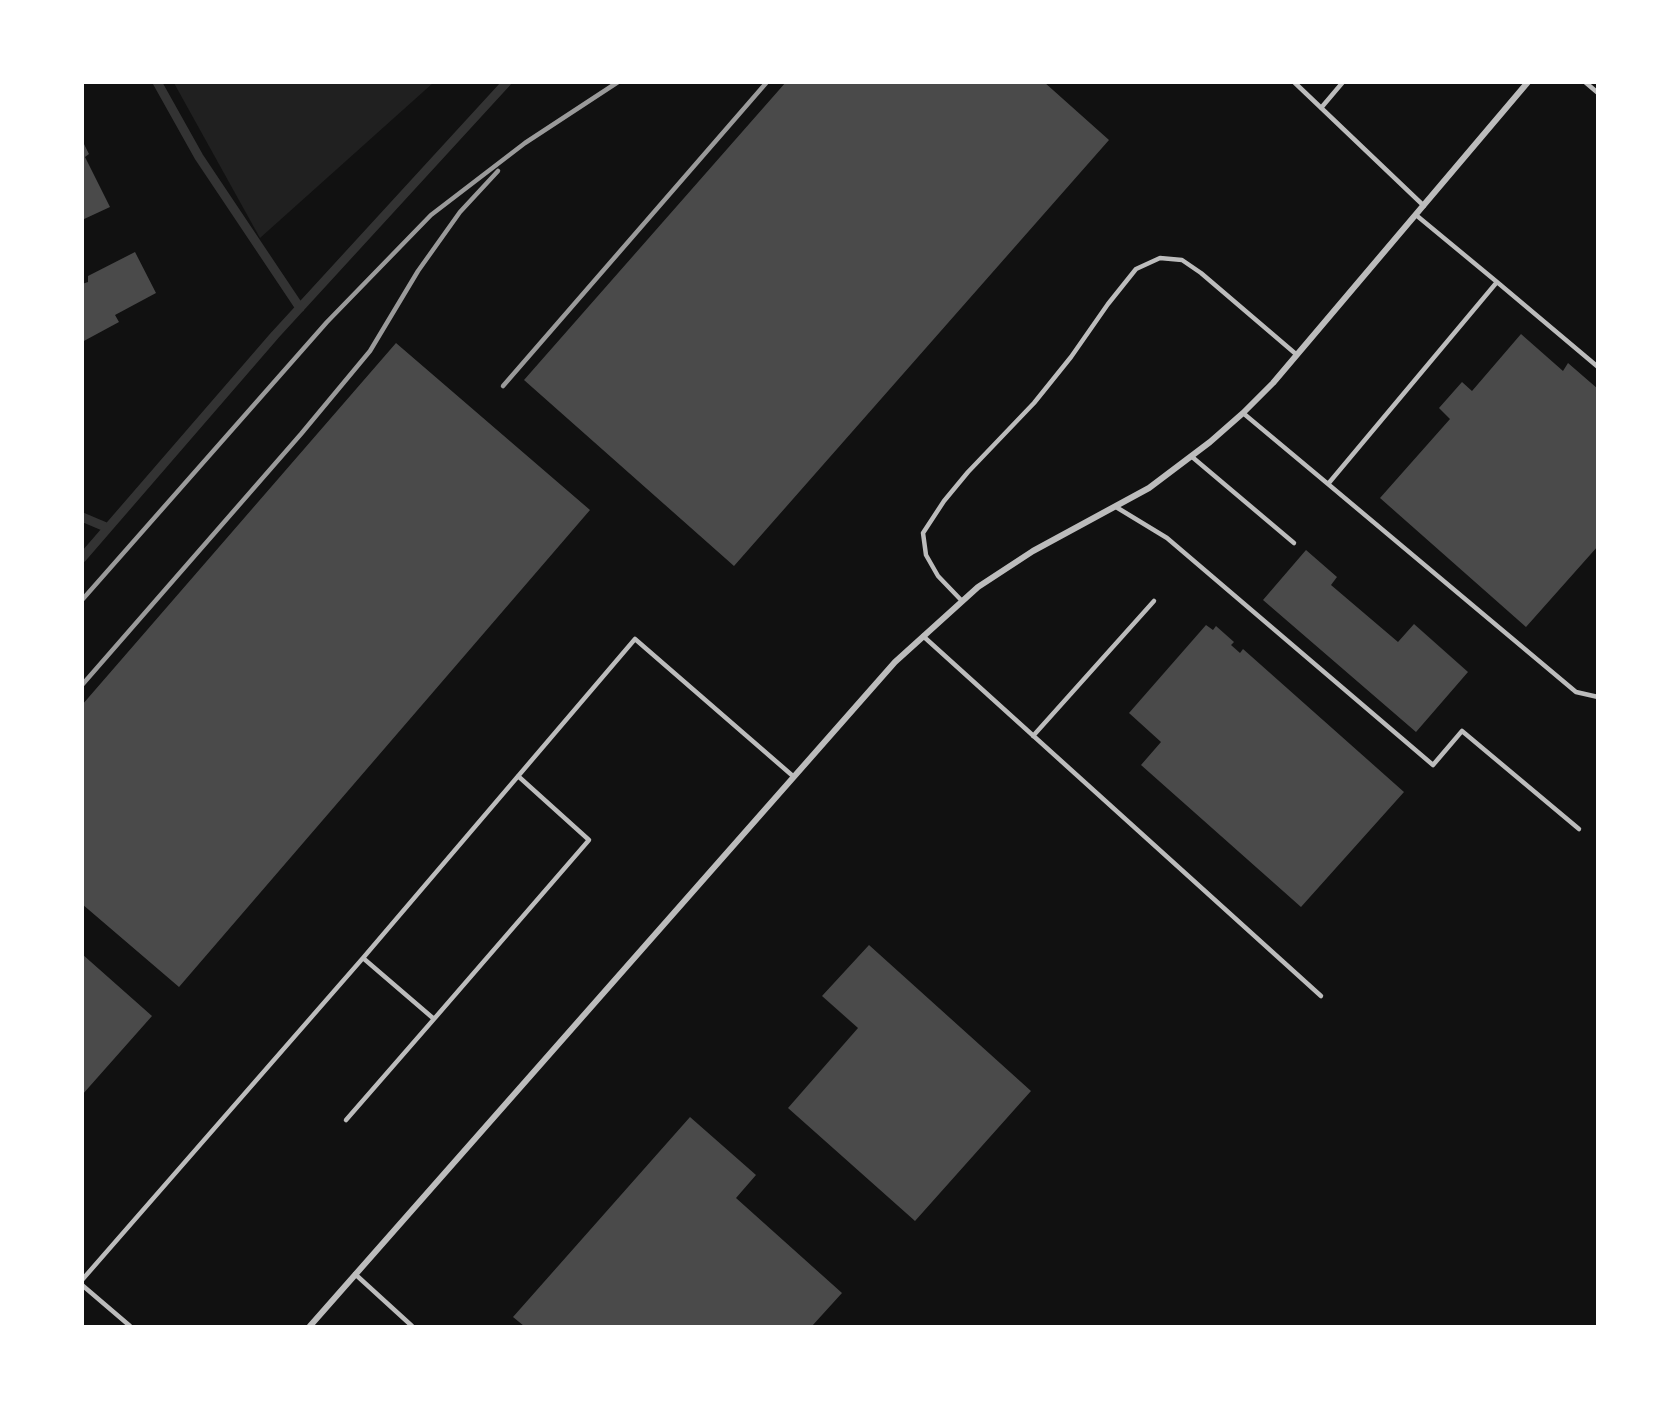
<!DOCTYPE html>
<html>
<head>
<meta charset="utf-8">
<style>
	body { margin:0 }
	#map { position:relative; width:1680px; height:1409px; overflow:hidden; background:#111; font-family:"IBM Plex Sans",sans-serif }
	canvas { display:block }
	.frame { position:absolute; inset:0; border:84px solid #fff; pointer-events:none }
</style>
</head>
<body>
<div id="map">
<canvas width="1680" height="1409"></canvas>
<div class="frame"></div>
</div>
<script>
const ctx = document.querySelector('canvas').getContext('2d');
ctx.lineJoin = 'round';
function fillPath(path, color) { ctx.fillStyle = color; ctx.fill(path, 'evenodd'); }
const toPath = rows => new Path2D(rows.map(r => 'M' + r).join(''));
function trace(path, color, width, dash) { ctx.strokeStyle = color; ctx.lineWidth = width; ctx.lineCap = dash ? 'butt' : 'round'; ctx.setLineDash(dash || []); ctx.stroke(path); }
fillPath(toPath([
	[174,83,433,83,260,238]
]), '#202020');
trace(toPath([
	[157,82,199,157,300,308],
	[82,517,108,528],
	[82,558,275,335,507,82]
]), '#333', 9);
fillPath(toPath([
	[786,82,1044,82,1109,140,734,566,524,380],
	[82,140,89,154,85,157,110,207,82,220],
	[135,252,156,293,115,315,119,322,82,342,82,284,88,282,88,276],
	[1521,334,1563,371,1568,363,1598,389,1598,546,1526,627,1380,498,1450,419,1439,408,1462,382,1472,391],
	[396,343,590,510,179,987,82,904,82,705],
	[1306,550,1337,577,1331,585,1398,642,1414,624,1468,672,1416,732,1263,600],
	[1206,625,1213,630,1216,626,1234,642,1231,645,1240,653,1243,649,1404,792,1301,907,1141,765,1161,742,1129,713],
	[869,945,1031,1091,915,1221,788,1108,858,1028,822,996],
	[82,954,152,1016,82,1095],
	[690,1117,756,1175,736,1198,842,1293,812,1326,524,1326,513,1317]
]), '#4a4a4a');
trace(toPath([
	[1294,82,1424,206],
	[1585,82,1598,93],
	[1321,108,1343,82],
	[1497,282,1598,367],
	[1243,413,1328,484,1497,282,1416,215],
	[1191,456,1294,543],
	[1328,484,1576,692,1598,697],
	[1116,507,1167,538,1433,765,1462,731,1579,829],
	[962,601,938,576,926,555,923,533,944,501,968,472,1034,403,1071,357,1108,304,1136,269,1160,258,1182,260,1201,273,1297,355],
	[923,636,1321,996],
	[1033,736,1154,601],
	[363,958,434,1019,589,840,518,776],
	[346,1120,434,1019],
	[355,1274,412,1326],
	[82,1280,363,958,635,639,794,777],
	[82,1285,130,1326]
]), '#bcbcbc', 4.5);
trace(toPath([
	[310,1326,895,662,978,587,1033,551,1149,488,1210,442,1243,413,1273,383,1528,82]
]), '#bcbcbc', 6);
trace(toPath([
	[503,386,767,82],
	[82,600,327,322,431,215,525,143,618,82],
	[82,685,301,434,370,351,418,271,460,212,498,171]
]), '#9a9a9a', 4.5);
</script>
</body>
</html>
